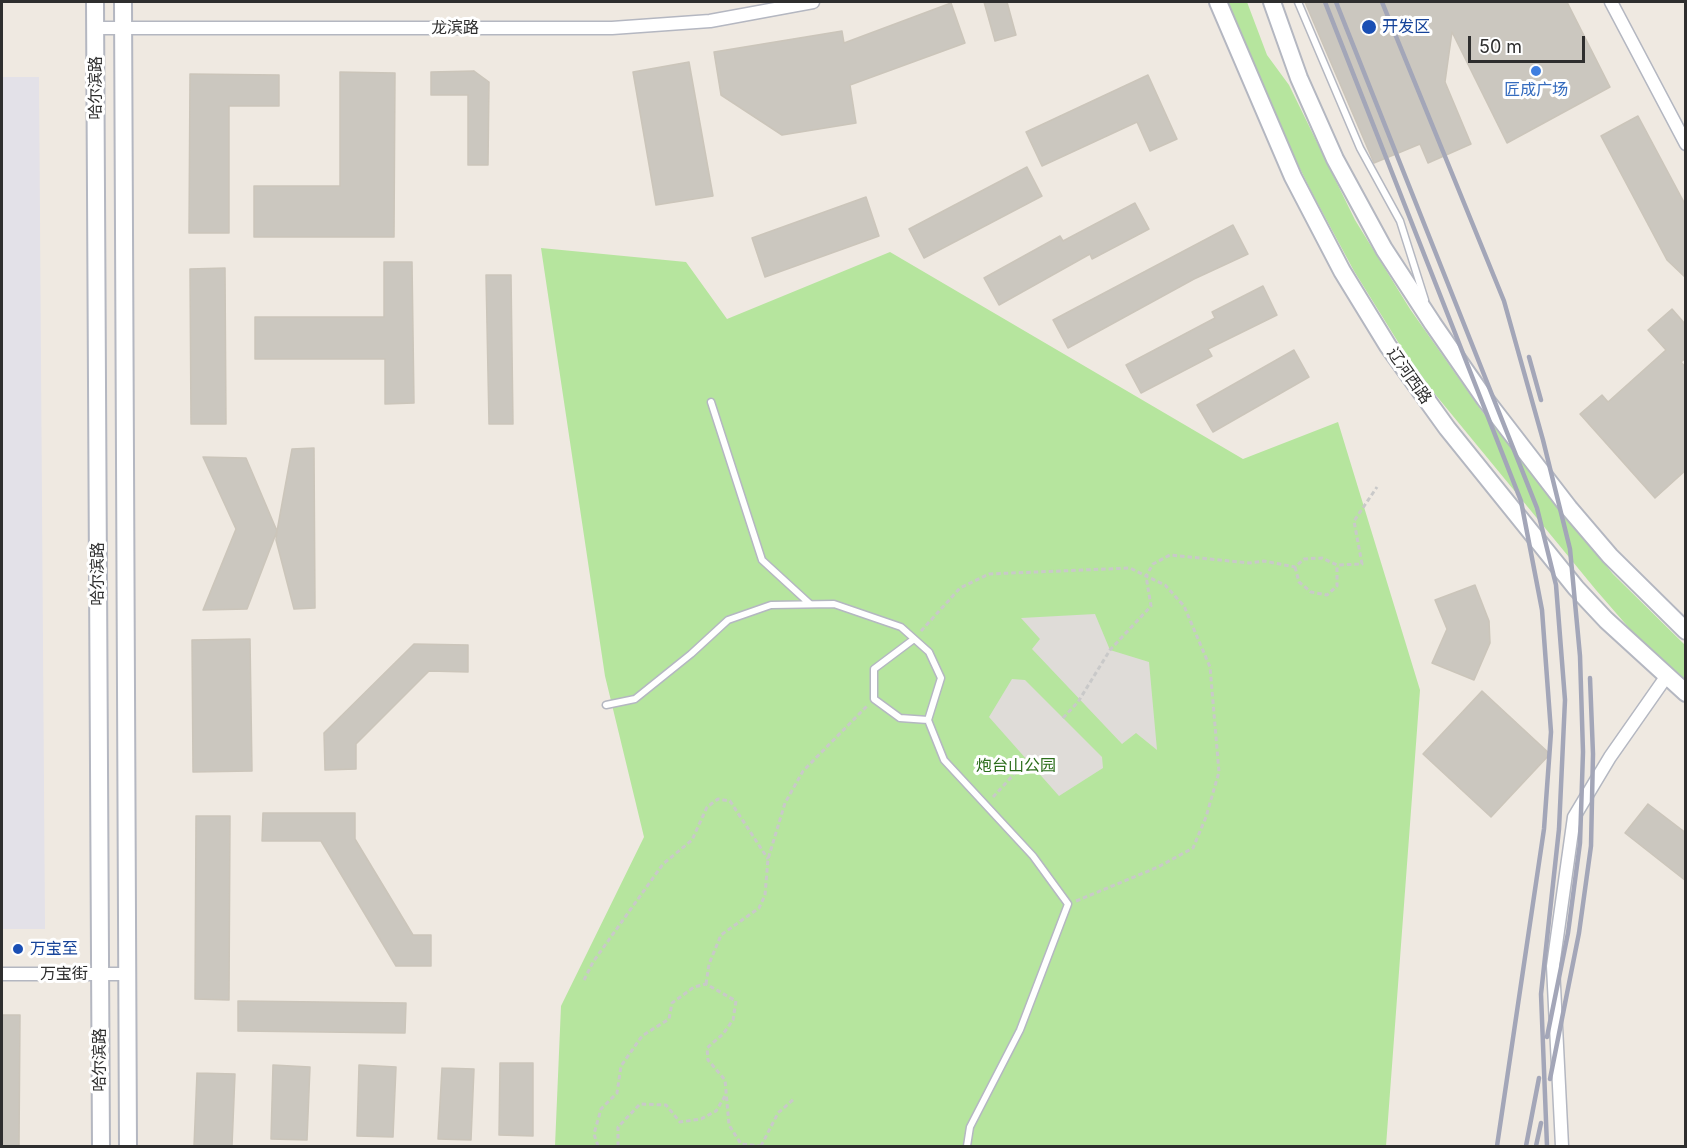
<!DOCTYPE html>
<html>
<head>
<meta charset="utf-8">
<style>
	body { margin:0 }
	#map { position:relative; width:1687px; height:1148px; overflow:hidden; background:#efe9e1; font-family:Inter,sans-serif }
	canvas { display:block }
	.frame { position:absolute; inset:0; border:3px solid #2e2e2e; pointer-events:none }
	.scale { position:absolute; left:1468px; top:36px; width:117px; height:27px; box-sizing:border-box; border:3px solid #2e2e2e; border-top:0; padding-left:8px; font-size:18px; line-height:21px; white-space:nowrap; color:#2e2e2e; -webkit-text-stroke:4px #fff; paint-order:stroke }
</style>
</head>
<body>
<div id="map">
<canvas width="1687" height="1148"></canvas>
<div class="frame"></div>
<div class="scale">50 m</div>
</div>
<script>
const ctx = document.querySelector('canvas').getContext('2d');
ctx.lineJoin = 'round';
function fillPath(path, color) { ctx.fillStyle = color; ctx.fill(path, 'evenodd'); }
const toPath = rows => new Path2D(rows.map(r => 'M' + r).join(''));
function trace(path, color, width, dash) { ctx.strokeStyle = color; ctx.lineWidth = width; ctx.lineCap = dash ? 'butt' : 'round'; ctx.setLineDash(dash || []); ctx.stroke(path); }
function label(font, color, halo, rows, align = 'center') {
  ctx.font = font + ' Inter,"Noto Sans SC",sans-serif'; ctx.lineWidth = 6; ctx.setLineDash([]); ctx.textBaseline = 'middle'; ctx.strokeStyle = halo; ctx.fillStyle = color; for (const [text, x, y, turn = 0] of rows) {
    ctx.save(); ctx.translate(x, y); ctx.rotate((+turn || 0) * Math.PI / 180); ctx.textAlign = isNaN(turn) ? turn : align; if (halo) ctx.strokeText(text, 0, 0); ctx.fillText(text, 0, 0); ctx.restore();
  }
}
fillPath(toPath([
	[2,77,39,77,45,929,2,929]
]), '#e3e1e8');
fillPath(toPath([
	[1228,2,1247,2,1267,55,1289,85,1355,220,1410,309,1481,410,1613,574,1685,645,1685,682,1636,636,1596,590,1416,371,1354,271,1311,191,1278,124],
	[541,248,686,262,727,319,890,252,1243,459,1338,422,1420,690,1386,1146,555,1146,561,1006,644,837,605,676]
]), '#b6e59e');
fillPath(toPath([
	[1095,614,1110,650,1149,662,1157,750,1136,733,1122,744,1032,649,1040,639,1021,618],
	[1012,679,1025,680,1102,757,1103,768,1059,796,989,717]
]), '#dfdcd8');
const building = toPath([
	[984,2,1007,2,1016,35,995,41,984,2],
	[1305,2,1567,2,1610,87,1507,143,1452,32,1445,82,1471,144,1428,163,1420,144,1374,163,1305,2],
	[951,3,965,43,850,85,856,123,782,135,721,95,714,52,842,31,844,43,951,3],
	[689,62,713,196,656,205,633,72,689,62],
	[474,71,489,82,488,165,468,165,468,95,431,95,431,72,474,71],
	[340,72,395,73,394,237,254,237,254,186,340,186,340,72],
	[190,74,279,75,279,106,229,106,229,233,189,233,190,74],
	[1148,75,1177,139,1150,151,1137,122,1042,166,1026,132,1148,75],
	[1638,116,1686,206,1686,278,1667,260,1601,136,1638,116],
	[1027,167,1042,196,924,258,909,229,1027,167],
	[866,197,879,236,765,277,752,238,866,197],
	[1135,203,1149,229,1092,259,1090,254,999,305,984,278,1060,236,1063,241,1135,203],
	[1233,225,1248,254,1194,279,1068,348,1053,320,1233,225],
	[384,262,412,262,414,403,385,404,385,359,255,359,255,317,384,317,384,262],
	[225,268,226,424,191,424,190,269,225,268],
	[486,275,511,275,513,424,489,424,486,275],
	[1263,286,1277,315,1208,349,1212,356,1141,393,1126,365,1215,318,1212,312,1263,286],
	[1672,309,1686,325,1686,358,1681,362,1686,368,1686,470,1655,498,1580,414,1602,395,1608,402,1666,350,1648,330,1672,309],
	[1294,350,1309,377,1213,432,1197,405,1294,350],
	[314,448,315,608,294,609,276,540,277,531,247,609,203,610,236,529,203,457,246,458,277,531,292,449,314,448],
	[1475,585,1489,621,1490,643,1474,680,1432,663,1447,629,1435,600,1475,585],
	[250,639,252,771,193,772,192,640,250,639],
	[414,644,468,645,468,672,429,671,356,744,356,769,325,770,324,733,414,644],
	[1482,691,1550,754,1491,817,1423,754,1482,691],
	[1648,804,1686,833,1686,881,1625,833,1648,804],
	[263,813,355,813,355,839,413,935,431,935,431,966,396,966,321,841,262,841,263,813],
	[196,816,230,816,229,1000,195,999,196,816],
	[238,1001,406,1003,405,1033,238,1031,238,1001],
	[2,1015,20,1015,19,1146,2,1146,2,1015],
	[500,1063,533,1063,533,1136,499,1135,500,1063],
	[273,1065,310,1067,307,1140,271,1139,273,1065],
	[359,1065,396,1067,393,1137,357,1136,359,1065],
	[442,1068,474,1069,471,1140,438,1139,442,1068],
	[197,1073,235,1074,232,1146,194,1146,197,1073]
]);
fillPath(building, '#cbc7bf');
trace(building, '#cbc5ba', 1.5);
const lane = toPath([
	[1298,2,1360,148,1400,221,1425,300],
	[711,402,762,560,810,604],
	[914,639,874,669,874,699,900,718,928,720],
	[606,705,635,699,691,654,728,620,771,605,834,604,901,627,929,652,941,678,928,720,944,760,1033,856,1068,904,1020,1030,970,1127,967,1146]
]);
const street = toPath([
	[1611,2,1686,144],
	[95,28,612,28,710,21,813,2],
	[2,974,127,974],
	[1562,1146,1553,966,1574,817,1610,757,1666,677]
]);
const secondary = toPath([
	[95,2,101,1146],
	[123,2,128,1146],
	[1218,2,1293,177,1342,271,1388,346,1447,428,1576,588,1606,620,1686,693],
	[1272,2,1299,78,1335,159,1384,249,1433,324,1485,399,1569,508,1610,556,1686,631]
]);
trace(lane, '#b4b7c1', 9);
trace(street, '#b4b7c1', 15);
trace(secondary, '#b4b7c1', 20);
trace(toPath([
	[1295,567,1299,582,1311,592,1327,595,1337,586,1337,565],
	[921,631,960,588,989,574,1130,568,1146,576,1153,564,1170,555,1249,563,1264,561,1295,567,1304,559,1322,558,1337,565,1362,564,1354,521,1377,487],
	[1063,718,1078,702,1110,650,1151,606,1146,576],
	[993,797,1027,760],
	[1076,901,1158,867,1193,848,1206,817,1219,772,1210,667,1184,606,1165,585,1146,576],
	[584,980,593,962,663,864,692,840,707,807,718,799,730,801,768,859],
	[706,984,709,964,721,935,759,908,765,895,768,859,785,803,803,771,868,705],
	[598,1146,594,1134,601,1109,617,1093,621,1066,642,1036,669,1019,672,1003,694,987,706,984,736,1001,733,1020,723,1034,707,1048,708,1060,725,1080,729,1125,741,1144,761,1146],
	[618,1146,618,1127,640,1104,666,1105,680,1122,701,1119,716,1111,725,1096],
	[761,1146,778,1113,795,1098]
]), '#c9c9c9', 3, [4.5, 3]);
trace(lane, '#fff', 6);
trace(street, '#fff', 12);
trace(secondary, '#fff', 16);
trace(toPath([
	[1325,2,1521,501,1542,610,1551,732,1544,829,1497,1146],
	[1336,2,1537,508,1556,585,1565,700,1559,829,1541,994,1547,1146],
	[1382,2,1504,301,1543,440,1570,549,1580,656,1583,752,1580,843,1568,933,1547,1037],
	[1529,357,1541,400],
	[1550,1079,1579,933,1591,846,1593,754,1590,678],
	[1526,1146,1539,1078],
	[1536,1146,1541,1123]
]), '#a3a6b8', 4.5);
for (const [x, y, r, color] of [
	[1369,27,8,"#1a4fb4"],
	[1536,71,6,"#3f7fe0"],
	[18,949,6,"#1a4fb4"]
]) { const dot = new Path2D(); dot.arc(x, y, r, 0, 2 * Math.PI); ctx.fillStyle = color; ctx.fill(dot); trace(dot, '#fff', 2); }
label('16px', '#164399', '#fff', [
	["开发区",1382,27],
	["万宝至",30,949]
], 'left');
label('16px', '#2e2e2e', '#fff', [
	["龙滨路",455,28],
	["哈尔滨路",96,88,-90],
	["辽河西路",1409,376,55],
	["哈尔滨路",98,574,-90],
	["万宝街",64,974],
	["哈尔滨路",100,1060,-90]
]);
label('16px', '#366cbe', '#fff', [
	["匠成广场",1536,90]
]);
label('16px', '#2c6e1b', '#fff', [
	["炮台山公园",1016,766]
]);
</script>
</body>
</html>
